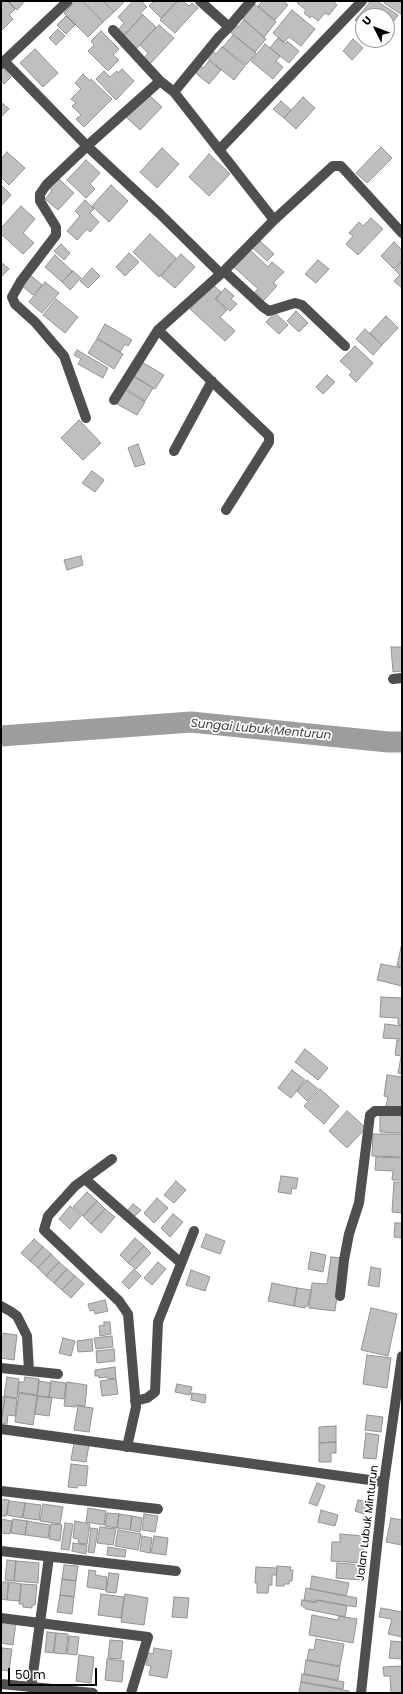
<!DOCTYPE html>
<html>
<head>
<meta charset="utf-8">
<style>
	body { margin:0 }
	#map { position:relative; width:403px; height:1694px; overflow:hidden; background:#fff; font-family:Poppins,sans-serif }
	canvas { display:block }
	.frame { position:absolute; inset:0; border:2px solid #000; pointer-events:none }
	.north { position:absolute; left:355px; top:8px; width:40px; height:40px; box-sizing:border-box; background:#fff; border:1px solid #999; border-radius:50%; rotate:312deg; font-size:11px; font-weight:700; line-height:16px; text-align:center; color:#000 }
	.north::after { content:''; display:block; margin:auto; width:14px; height:18px; background:#000; clip-path:polygon(50% 0,100% 100%,50% 72%,0 100%) }
	.scale { position:absolute; left:8px; top:1668px; width:89px; height:18px; box-sizing:border-box; border:2px solid #000; border-top:0; padding-left:5px; font-size:12px; line-height:14px; white-space:nowrap; color:#000; -webkit-text-stroke:3px #fff; paint-order:stroke }
</style>
</head>
<body>
<div id="map">
<canvas width="403" height="1694"></canvas>
<div class="frame"></div>
<div class="north">U</div>
<div class="scale">50 m</div>
</div>
<script>
const ctx = document.querySelector('canvas').getContext('2d');
ctx.lineJoin = 'round';
const toPath = rows => new Path2D(rows.map(r => 'M' + r).join(''));
function trace(path, color, width, dash) { ctx.strokeStyle = color; ctx.lineWidth = width; ctx.lineCap = dash ? 'butt' : 'round'; ctx.setLineDash(dash || []); ctx.stroke(path); }
function fillPath(path, color) { ctx.fillStyle = color; ctx.fill(path, 'evenodd'); }
function label(font, color, halo, rows, align = 'center') {
  ctx.font = font + ' Poppins,sans-serif'; ctx.lineWidth = 3.5; ctx.setLineDash([]); ctx.textBaseline = 'middle'; ctx.strokeStyle = halo; ctx.fillStyle = color; for (const [text, x, y, turn = 0] of rows) {
    ctx.save(); ctx.translate(x, y); ctx.rotate((+turn || 0) * Math.PI / 180); ctx.textAlign = isNaN(turn) ? turn : align; if (halo) ctx.strokeText(text, 0, 0); ctx.fillText(text, 0, 0); ctx.restore();
  }
}
trace(toPath([
	[1,736,191,722,388,742,402,742]
]), '#9d9d9d', 21);
const building = toPath([
	[1,1,7,1,15,9,9,15,13,19,1,31,1,1],
	[8,1,25,1,17,10,8,1],
	[76,1,82,1,103,22,88,37,64,13,76,1],
	[82,1,103,1,114,12,103,22,82,1],
	[103,1,124,1,124,2,114,12,103,1],
	[133,1,141,1,147,7,140,13,143,15,123,36,118,30,124,23,118,17,133,1],
	[154,1,177,1,161,18,149,6,154,1],
	[178,1,183,1,189,6,192,3,198,8,175,33,160,20,178,1],
	[263,1,283,1,288,5,275,20,258,6,263,1],
	[299,1,335,1,334,2,337,5,329,15,325,13,318,21,312,16,310,18,304,13,306,10,297,3,299,1],
	[371,1,377,1,398,15,387,31,387,16,363,16,363,26,355,20,371,1],
	[385,1,402,1,402,15,384,3,385,1],
	[252,2,276,22,264,37,240,16,252,2],
	[292,10,315,29,301,46,289,37,284,42,273,33,292,10],
	[143,15,156,27,135,50,122,38,143,15],
	[66,16,75,25,66,34,57,25,66,16],
	[244,20,266,39,255,52,228,30,234,24,238,27,244,20],
	[159,25,174,38,150,64,144,58,148,53,140,45,159,25],
	[58,29,65,36,56,45,49,38,58,29],
	[101,31,119,49,113,55,119,60,108,71,88,51,94,45,91,41,101,31],
	[233,35,256,53,246,65,223,47,233,35],
	[278,38,286,44,287,41,299,51,289,63,270,48,278,38],
	[353,39,363,48,352,60,343,51,353,39],
	[265,44,280,56,276,61,283,67,273,79,251,61,265,44],
	[222,47,245,66,234,80,205,56,210,49,216,54,222,47],
	[35,49,58,73,43,87,20,63,35,49],
	[209,61,221,70,209,84,193,71,199,64,203,68,209,61],
	[3,68,11,77,4,84,1,81,1,69,3,68],
	[122,69,134,81,116,100,96,79,104,71,110,77,117,71,118,73,122,69],
	[83,74,90,81,91,79,112,99,84,127,76,119,81,115,72,106,76,103,71,99,81,89,75,83,83,74],
	[148,94,162,107,140,130,126,117,148,94],
	[303,97,315,108,296,129,284,118,303,97],
	[281,101,291,110,284,118,273,109,281,101],
	[1,102,9,109,1,117,1,102],
	[381,147,392,158,367,183,356,173,381,147],
	[162,148,179,164,157,188,140,172,162,148],
	[7,152,25,168,9,185,1,177,1,159,7,152],
	[209,154,230,174,209,196,189,177,209,154],
	[86,160,100,173,90,184,95,189,86,198,67,180,86,160],
	[59,179,74,193,58,210,45,199,52,191,50,188,59,179],
	[1,185,11,195,1,206,1,185],
	[111,185,128,201,109,222,92,206,111,185],
	[85,200,94,209,90,213,99,222,90,232,87,229,77,240,67,231,80,216,75,211,85,200],
	[21,206,35,219,23,233,34,243,23,254,1,234,1,228,21,206],
	[371,218,383,229,358,255,346,244,353,236,349,233,359,222,363,226,371,218],
	[150,234,176,258,159,277,133,252,150,234],
	[260,241,274,254,267,261,253,248,260,241],
	[394,242,402,250,402,261,394,269,381,256,394,242],
	[61,244,70,253,64,260,54,251,61,244],
	[250,250,268,267,272,262,284,272,273,283,277,286,263,301,254,293,258,289,234,267,250,250],
	[129,253,139,262,125,276,116,267,129,253],
	[181,254,195,267,175,288,161,276,181,254],
	[55,255,72,271,62,282,45,267,55,255],
	[318,260,329,269,316,283,305,274,318,260],
	[1,262,9,269,1,277,1,262],
	[402,262,402,288,394,281,400,275,395,270,402,262],
	[92,268,100,276,88,288,80,281,92,268],
	[73,271,81,278,70,290,62,282,73,271],
	[30,275,42,285,33,295,21,285,30,275],
	[45,282,59,293,42,313,29,302,45,282],
	[212,284,221,292,215,299,227,310,220,317,235,331,225,341,190,309,212,284],
	[225,288,234,296,231,299,237,304,230,311,216,299,225,288],
	[56,299,78,317,65,333,43,315,56,299],
	[296,311,308,323,299,332,287,321,296,311],
	[275,313,288,325,279,334,266,322,275,313],
	[386,316,398,328,382,345,370,333,386,316],
	[105,324,132,340,128,346,125,344,120,352,97,338,105,324],
	[365,329,382,345,373,355,356,339,365,329],
	[97,339,123,354,114,369,88,353,97,339],
	[355,346,373,363,356,382,349,375,352,372,340,361,355,346],
	[77,350,108,368,103,378,78,364,81,359,74,355,77,350],
	[140,361,164,375,155,389,132,375,140,361],
	[327,375,335,382,323,394,316,387,327,375],
	[133,376,153,388,145,401,126,389,133,376],
	[125,390,145,402,137,415,117,404,125,390],
	[79,420,101,443,83,460,61,438,79,420],
	[138,444,145,464,135,467,128,448,138,444],
	[92,471,104,480,95,492,82,483,92,471],
	[81,556,83,565,67,570,64,560,81,556],
	[391,647,402,647,402,671,393,672,391,647],
	[402,943,402,967,397,966,402,943],
	[381,964,402,968,402,986,377,980,381,964],
	[381,997,402,998,402,1025,398,1024,398,1018,380,1017,381,997],
	[385,1024,402,1026,402,1039,383,1038,385,1024],
	[397,1040,402,1040,402,1056,395,1055,397,1040],
	[305,1049,328,1068,318,1080,295,1062,305,1049],
	[401,1057,402,1057,402,1074,398,1073,401,1057],
	[292,1070,305,1080,291,1098,278,1088,292,1070],
	[387,1075,402,1077,402,1108,386,1106,388,1097,384,1096,387,1075],
	[307,1080,318,1089,307,1101,297,1091,307,1080],
	[320,1089,339,1106,324,1124,304,1106,320,1089],
	[347,1111,366,1128,347,1148,329,1131,347,1111],
	[380,1113,402,1114,402,1133,380,1132,380,1113],
	[373,1134,402,1134,402,1157,372,1156,373,1134],
	[376,1157,402,1158,402,1180,392,1180,393,1171,375,1170,376,1157],
	[281,1176,298,1178,296,1189,292,1188,291,1194,278,1192,281,1176],
	[176,1181,186,1190,174,1203,164,1195,176,1181],
	[394,1182,402,1182,402,1213,392,1212,394,1182],
	[87,1192,97,1201,83,1216,73,1207,87,1192],
	[157,1198,168,1208,154,1223,144,1213,157,1198],
	[97,1201,105,1209,91,1224,83,1216,97,1201],
	[133,1204,141,1210,134,1217,127,1211,133,1204],
	[70,1206,81,1216,70,1229,59,1219,70,1206],
	[105,1209,115,1217,101,1233,91,1224,105,1209],
	[173,1214,183,1222,170,1237,161,1228,173,1214],
	[395,1223,402,1223,402,1238,394,1237,395,1223],
	[206,1234,225,1241,220,1254,201,1247,206,1234],
	[135,1238,144,1246,128,1263,120,1255,135,1238],
	[34,1239,43,1247,30,1261,21,1253,34,1239],
	[144,1246,151,1253,136,1269,128,1263,144,1246],
	[43,1247,51,1254,38,1268,30,1261,43,1247],
	[311,1252,326,1255,323,1272,308,1269,311,1252],
	[51,1254,59,1262,46,1276,38,1268,51,1254],
	[331,1257,342,1258,335,1311,309,1308,312,1283,327,1284,331,1257],
	[59,1262,67,1269,54,1283,46,1276,59,1262],
	[158,1262,166,1269,152,1285,144,1278,158,1262],
	[371,1267,381,1269,379,1287,368,1285,371,1267],
	[67,1269,75,1276,62,1290,54,1283,67,1269],
	[134,1269,141,1276,129,1289,122,1282,134,1269],
	[191,1270,210,1277,205,1291,186,1285,191,1270],
	[75,1276,84,1284,71,1298,62,1290,75,1276],
	[272,1283,297,1288,294,1306,268,1301,272,1283],
	[297,1288,311,1290,308,1306,305,1306,305,1308,294,1306,297,1288],
	[105,1300,108,1311,95,1314,94,1310,90,1311,88,1304,105,1300],
	[371,1308,397,1314,388,1356,361,1350,371,1308],
	[104,1322,110,1322,111,1334,100,1336,99,1326,104,1325,104,1322],
	[1,1333,17,1335,14,1360,1,1358,1,1333],
	[112,1336,113,1347,96,1349,94,1338,112,1336],
	[63,1338,75,1341,71,1356,59,1353,63,1338],
	[92,1339,93,1351,78,1352,77,1341,92,1339],
	[114,1349,115,1361,97,1363,96,1351,114,1349],
	[367,1355,391,1358,387,1388,363,1384,367,1355],
	[115,1367,116,1378,108,1379,107,1377,99,1378,99,1376,95,1376,95,1370,115,1367],
	[7,1377,19,1379,17,1398,4,1396,7,1377],
	[25,1377,39,1379,37,1395,18,1392,19,1382,24,1382,25,1377],
	[116,1379,118,1394,102,1396,100,1381,116,1379],
	[39,1381,51,1383,49,1397,37,1396,39,1381],
	[51,1381,66,1383,64,1399,49,1397,51,1381],
	[67,1382,87,1385,85,1406,76,1405,76,1407,64,1406,67,1382],
	[177,1384,192,1387,190,1395,175,1392,177,1384],
	[19,1393,37,1396,33,1425,15,1422,19,1393],
	[192,1393,206,1395,205,1403,191,1400,192,1393],
	[38,1396,52,1398,49,1416,35,1414,38,1396],
	[1,1397,5,1397,1,1423,1,1397],
	[5,1397,17,1399,15,1416,8,1415,7,1424,1,1423,5,1397],
	[78,1406,93,1408,89,1432,74,1430,78,1406],
	[367,1415,383,1417,381,1432,365,1430,367,1415],
	[336,1426,336,1442,319,1443,319,1427,336,1426],
	[366,1433,379,1435,376,1459,363,1458,366,1433],
	[336,1442,336,1453,331,1453,331,1462,319,1462,319,1443,336,1442],
	[74,1443,89,1445,86,1462,71,1460,74,1443],
	[71,1464,88,1466,86,1486,78,1485,77,1488,68,1487,71,1464],
	[317,1483,325,1486,317,1506,309,1503,317,1483],
	[1,1499,9,1500,6,1516,1,1516,1,1499],
	[358,1500,367,1502,364,1514,355,1511,358,1500],
	[9,1501,25,1503,22,1518,7,1515,9,1501],
	[25,1503,41,1505,39,1520,23,1518,25,1503],
	[43,1504,63,1507,60,1524,40,1521,43,1504],
	[88,1508,106,1511,104,1525,86,1522,88,1508],
	[321,1510,338,1515,335,1526,318,1522,321,1510],
	[107,1513,119,1514,117,1528,105,1526,107,1513],
	[119,1514,132,1516,130,1530,117,1528,119,1514],
	[144,1514,158,1516,155,1532,142,1530,144,1514],
	[132,1516,142,1518,140,1532,130,1530,132,1516],
	[391,1518,402,1520,401,1528,402,1528,402,1545,386,1542,391,1518],
	[1,1519,12,1521,10,1534,1,1533,1,1519],
	[13,1519,27,1521,25,1535,11,1533,13,1519],
	[27,1521,50,1525,48,1538,25,1535,27,1521],
	[75,1521,90,1524,87,1544,78,1543,79,1539,73,1538,75,1521],
	[65,1523,73,1524,69,1550,61,1549,65,1523],
	[51,1524,62,1525,60,1541,49,1539,51,1524],
	[100,1527,116,1529,113,1545,97,1543,100,1527],
	[91,1528,98,1529,94,1553,88,1552,91,1528],
	[118,1530,141,1534,138,1550,115,1546,118,1530],
	[340,1534,364,1536,362,1563,331,1561,332,1542,340,1542,340,1534],
	[142,1536,152,1538,150,1553,140,1551,142,1536],
	[154,1536,168,1538,166,1555,151,1553,154,1536],
	[73,1543,87,1545,86,1554,72,1551,73,1543],
	[108,1547,126,1550,125,1557,107,1555,108,1547],
	[7,1560,16,1561,14,1581,5,1580,7,1560],
	[16,1561,39,1563,38,1583,14,1581,16,1561],
	[337,1563,363,1565,361,1580,336,1578,337,1563],
	[64,1565,78,1566,76,1581,62,1579,64,1565],
	[277,1566,291,1567,290,1570,293,1570,292,1581,289,1581,289,1584,284,1584,284,1586,276,1586,277,1566],
	[256,1567,277,1568,276,1575,272,1575,272,1585,269,1585,268,1593,257,1593,257,1583,255,1583,256,1567],
	[89,1570,96,1571,95,1575,107,1577,106,1590,87,1587,89,1570],
	[109,1573,119,1574,116,1593,106,1592,109,1573],
	[312,1576,349,1583,346,1596,310,1589,312,1576],
	[62,1579,76,1581,74,1597,60,1595,62,1579],
	[1,1582,8,1582,7,1600,1,1599,1,1582],
	[9,1582,21,1584,20,1601,7,1600,9,1582],
	[21,1584,37,1585,35,1605,32,1605,32,1608,23,1607,23,1604,19,1604,21,1584],
	[306,1588,357,1598,356,1607,316,1600,316,1602,304,1600,306,1588],
	[101,1594,124,1597,121,1618,98,1615,101,1594],
	[125,1594,148,1598,144,1625,121,1622,125,1594],
	[60,1595,74,1597,72,1614,57,1612,60,1595],
	[174,1597,189,1598,187,1618,172,1617,174,1597],
	[302,1600,316,1603,317,1600,347,1606,345,1617,306,1609,301,1605,302,1600],
	[381,1608,402,1612,402,1637,388,1634,392,1619,379,1617,381,1608],
	[312,1615,338,1620,339,1616,357,1619,353,1643,309,1635,312,1615],
	[2,1621,16,1622,13,1645,1,1643,2,1621],
	[47,1632,56,1633,53,1653,45,1652,47,1632],
	[56,1633,68,1634,66,1654,54,1653,56,1633],
	[69,1636,79,1637,77,1655,67,1654,69,1636],
	[316,1639,344,1644,340,1666,307,1660,309,1649,314,1650,316,1639],
	[110,1640,123,1641,121,1659,108,1658,110,1640],
	[391,1641,402,1642,402,1659,389,1658,391,1641],
	[2,1648,12,1649,9,1671,1,1670,2,1648],
	[154,1648,172,1651,167,1678,149,1675,151,1666,146,1665,148,1653,153,1654,154,1648],
	[79,1655,94,1657,91,1683,76,1681,79,1655],
	[107,1659,124,1661,122,1682,105,1680,107,1659],
	[306,1660,340,1667,338,1680,304,1674,306,1660],
	[402,1666,402,1693,391,1693,390,1676,384,1676,383,1667,402,1666],
	[302,1674,344,1682,343,1689,301,1682,302,1674],
	[301,1682,349,1691,349,1693,299,1693,301,1682]
]);
fillPath(building, '#bfbfbf');
trace(building, '#939393', 1);
trace(toPath([
	[229,27,251,1],
	[113,30,160,81],
	[4,61,87,146,159,213,221,274],
	[1,64,68,1],
	[174,92,274,220],
	[219,150,362,1],
	[158,330,269,436,269,442,226,510],
	[345,346,302,305,295,303,269,311,263,307,224,271,274,220,333,166,341,166,402,233],
	[114,400,158,330,224,271],
	[86,418,64,356,35,322,15,304,12,297,21,281,56,235,56,227,40,201,40,194,47,184,87,146,160,81,174,92,219,37,229,27,200,1],
	[174,451,212,381],
	[393,679,402,678],
	[112,1159,75,1186,48,1216,44,1230,119,1301,128,1314,136,1407,127,1447],
	[85,1179,181,1263],
	[340,1296,344,1260,349,1234,359,1203,370,1115,375,1111,402,1111],
	[1,1306,10,1311,17,1316,27,1336,29,1371],
	[1,1368,58,1374],
	[135,1401,147,1398,155,1392,158,1322,194,1231],
	[1,1429,384,1482],
	[1,1491,158,1509],
	[1,1551,176,1571],
	[1,1618,148,1637,131,1693],
	[1,1684,93,1693],
	[31,1688,49,1557],
	[361,1693,384,1482,402,1356]
]), '#4f4f4f', 10);
label('11px', '#000', '#fff', [
	["Jalan Lubuk Minturun",368,1523,-83]
]);
label('italic 12px', '#3e3e3e', '#fff', [
	["Sungai Lubuk Menturun",261,730,5]
]);
</script>
</body>
</html>
